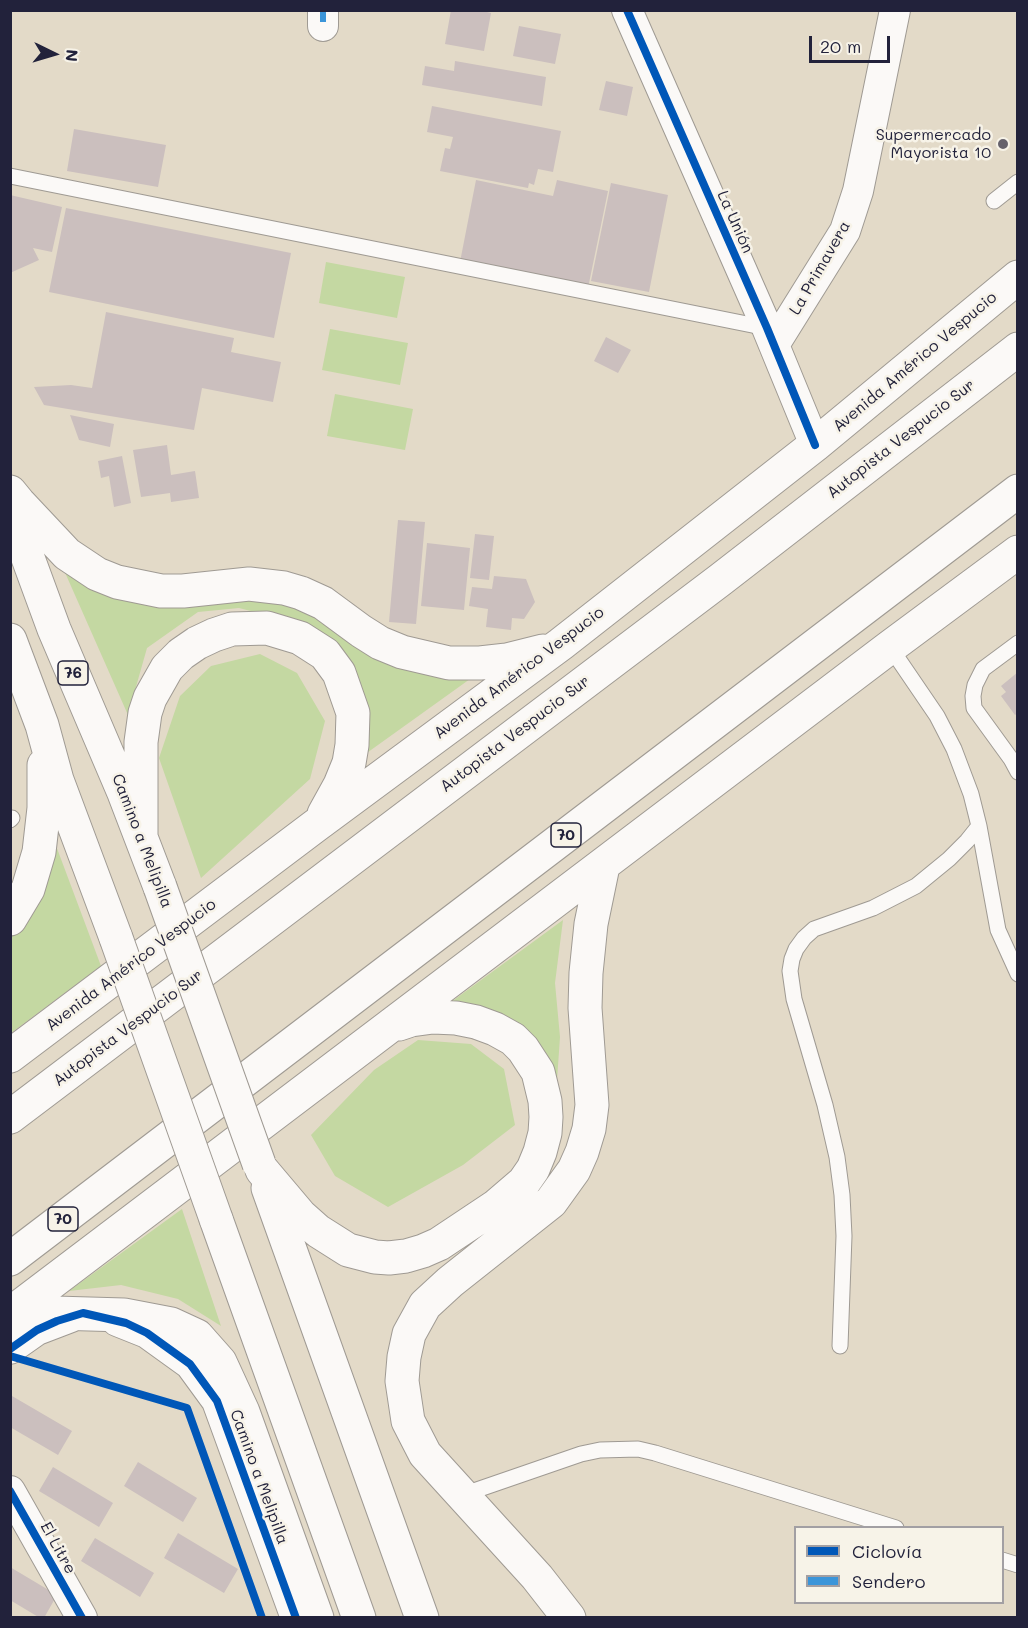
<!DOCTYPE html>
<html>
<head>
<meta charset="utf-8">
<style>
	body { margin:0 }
	#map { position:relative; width:1028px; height:1628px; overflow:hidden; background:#e3dac8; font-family:Mali,sans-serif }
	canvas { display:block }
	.frame { position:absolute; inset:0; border:12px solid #22223b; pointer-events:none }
	.legend { position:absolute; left:794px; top:1526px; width:210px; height:78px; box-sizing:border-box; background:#f7f3e8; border:2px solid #a29fa3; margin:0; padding:8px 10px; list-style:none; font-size:18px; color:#22223b }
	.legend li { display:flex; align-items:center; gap:12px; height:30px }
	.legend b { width:30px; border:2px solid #a29fa3 }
	.north { position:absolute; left:24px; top:24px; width:60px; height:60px; -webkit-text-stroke:4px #f7f3e8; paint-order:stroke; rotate:95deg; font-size:16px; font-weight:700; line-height:24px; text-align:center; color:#22223b }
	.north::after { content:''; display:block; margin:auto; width:21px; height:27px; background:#22223b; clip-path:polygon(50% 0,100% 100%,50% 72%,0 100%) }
	.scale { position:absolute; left:809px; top:36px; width:81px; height:27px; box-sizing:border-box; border:3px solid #22223b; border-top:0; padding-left:8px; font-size:18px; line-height:21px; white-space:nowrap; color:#22223b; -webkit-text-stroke:4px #f7f3e8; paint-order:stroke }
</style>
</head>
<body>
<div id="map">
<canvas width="1028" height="1628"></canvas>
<div class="frame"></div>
<ul class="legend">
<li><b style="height:8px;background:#0057b8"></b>Ciclovía</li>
<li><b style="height:8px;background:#3b95d9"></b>Sendero</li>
</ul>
<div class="north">N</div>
<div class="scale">20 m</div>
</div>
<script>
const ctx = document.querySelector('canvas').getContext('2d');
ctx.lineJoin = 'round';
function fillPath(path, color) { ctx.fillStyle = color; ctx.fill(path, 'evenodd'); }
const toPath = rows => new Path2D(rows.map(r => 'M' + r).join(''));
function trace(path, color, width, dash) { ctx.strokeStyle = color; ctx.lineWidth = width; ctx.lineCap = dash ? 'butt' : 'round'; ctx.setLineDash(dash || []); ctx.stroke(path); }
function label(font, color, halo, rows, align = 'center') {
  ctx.font = font + ' Mali,sans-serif'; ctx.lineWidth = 5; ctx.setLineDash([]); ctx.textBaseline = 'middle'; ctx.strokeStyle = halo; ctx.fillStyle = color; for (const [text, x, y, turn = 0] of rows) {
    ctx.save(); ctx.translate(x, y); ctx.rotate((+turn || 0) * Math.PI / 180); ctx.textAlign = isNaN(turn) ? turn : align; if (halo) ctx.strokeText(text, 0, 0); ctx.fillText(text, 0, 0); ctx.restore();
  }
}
fillPath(toPath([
	[326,262,405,277,397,318,319,303],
	[330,329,408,343,400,385,322,370],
	[335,394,413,409,405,450,327,436],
	[63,568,271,597,477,674,364,755,305,625,239,608,198,612,147,648,128,715],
	[260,654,297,673,325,721,310,779,201,878,159,758,180,696,211,666],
	[55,843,101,966,11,1033,10,937,33,907],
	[563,920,555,983,560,1037,555,1109,535,1042,447,1005],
	[418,1040,471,1044,504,1069,515,1125,463,1165,388,1207,335,1176,311,1135,374,1070],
	[182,1209,221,1326,178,1299,121,1285,69,1291]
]), '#c4d8a2');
fillPath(toPath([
	[451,10,479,10,491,13,484,51,445,44],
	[519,26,561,34,555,64,513,56],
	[455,61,546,77,542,106,422,85,425,66,454,71],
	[606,81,633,87,627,116,599,110],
	[432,106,561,131,553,172,538,169,534,185,529,183,528,188,440,171,445,148,450,149,453,137,427,132],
	[74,129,166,145,158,187,67,171],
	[476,180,553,196,557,180,608,191,588,288,460,262],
	[611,183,668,195,649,292,591,281],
	[10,195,62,207,52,252,33,248,39,260,10,273],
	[66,208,291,253,274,338,49,292],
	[106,312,234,338,231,352,281,362,273,402,202,388,194,430,44,405,34,387,71,385,92,388],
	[606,337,631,350,618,373,594,361],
	[70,415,114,424,110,447,79,440],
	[167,445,171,475,195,471,199,498,171,502,170,493,141,497,133,450],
	[122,456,131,503,114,507,109,476,101,478,98,461],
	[398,520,425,522,416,624,389,622],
	[475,534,494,536,489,580,470,578],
	[427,543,470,548,464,610,421,606],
	[494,576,526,579,535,602,524,619,512,618,511,630,486,627,488,609,469,606,472,587,492,589],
	[1018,672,1018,713,1015,715,1001,696,1006,692,1001,686],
	[12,1396,72,1431,58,1455,10,1427,10,1399],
	[138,1462,197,1498,183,1522,124,1486],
	[53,1467,113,1503,99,1527,39,1491],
	[178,1533,238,1569,224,1593,164,1558],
	[95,1538,154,1573,140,1597,81,1561],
	[10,1567,57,1595,44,1618,40,1618,10,1600]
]), '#cbbfbe');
const lane = toPath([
	[10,176,767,328],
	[994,201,1018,182],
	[1018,643,983,669,975,685,973,696,974,708,1011,759,1018,772],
	[890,647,937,716,954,749,971,794,979,826,998,930,1018,974],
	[10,820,12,818],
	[840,1346,844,1236,842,1195,837,1157,825,1105,794,999,790,971,792,959,796,949,804,938,814,929,873,908,916,886,949,859,967,841,979,826],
	[462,1495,581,1454,600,1450,638,1449,655,1453,896,1528],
	[1002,1560,1018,1565]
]);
const street = toPath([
	[323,10,323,26],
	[627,10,767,328,815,445],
	[774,345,845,231,858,191,895,10],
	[117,1321,147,1333,190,1364,217,1401,296,1618],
	[10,1349,37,1330,71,1317],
	[10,1491,82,1618]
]);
const primary = toPath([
	[10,492,19,503,67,554,97,574,117,582,161,591,183,591,249,584,284,588,301,593,323,603,361,631,380,643,402,652,449,663,480,663,507,660,543,651],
	[10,509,54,629,124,793,160,887],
	[10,640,42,725,57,780,116,938],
	[141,836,141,742,145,713,150,698,167,668,181,654,197,643,214,635,232,629,267,628,300,638,325,654,339,673,353,713,352,745,349,763,340,785,324,814],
	[10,919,28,889,39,852,44,808,44,765],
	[10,1056,315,826,561,644,815,445,1018,277],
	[262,1170,300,1215,318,1231,348,1250,375,1257,389,1258,406,1256,423,1251,439,1244,496,1206,524,1182,533,1169,540,1152,545,1133,546,1117,545,1101,538,1072,523,1049,513,1039,495,1029,476,1022,456,1018,433,1017,411,1020,399,1024],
	[268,1188,422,1618],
	[216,1219,359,1618],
	[10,1314,890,647,1018,552],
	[10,1319,55,1313,124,1315,171,1324,197,1336,220,1362,243,1412,317,1618],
	[569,1618,537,1577,425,1454,408,1421,402,1381,404,1357,409,1334,425,1305,450,1282,551,1202,574,1170,582,1152,589,1129,592,1105,585,1008,586,973,591,924,603,866]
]);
const highway = toPath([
	[10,1117,720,580,1018,349],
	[10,1259,1018,491]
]);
trace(lane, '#9f9a93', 17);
trace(street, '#9f9a93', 32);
trace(primary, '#9f9a93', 35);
trace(highway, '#9f9a93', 35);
trace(lane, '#fbf9f7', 15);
trace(street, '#fbf9f7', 30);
trace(primary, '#fbf9f7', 33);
trace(highway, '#fbf9f7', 33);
const primaryBridge = toPath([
	[160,887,259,1164],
	[116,938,216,1219]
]);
trace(primaryBridge, '#9f9a93', 35, []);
trace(primaryBridge, '#fbf9f7', 33);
trace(toPath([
	[323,10,323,26]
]), '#3b95d9', 6, [12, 6]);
trace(toPath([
	[627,10,767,328,815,445],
	[10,1349,37,1330,57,1321,83,1313,126,1323,147,1333,190,1364,217,1401,296,1618],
	[10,1356,187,1408,262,1618],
	[10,1491,82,1618]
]), '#0057b8', 8);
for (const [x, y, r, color] of [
	[1003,144,6,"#66626c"]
]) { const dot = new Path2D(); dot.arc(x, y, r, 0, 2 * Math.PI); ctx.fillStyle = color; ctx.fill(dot); trace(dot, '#f7f3e8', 2); }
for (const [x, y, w] of [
	[73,673,30],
	[566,835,30],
	[63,1219,30]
]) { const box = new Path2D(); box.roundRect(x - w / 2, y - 12, w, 24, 4.5); ctx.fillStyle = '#f7f3e8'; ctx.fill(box); trace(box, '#22223b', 1.5); }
label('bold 15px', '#22223b', null, [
	["76",73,673],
	["70",566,835],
	["70",63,1219]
]);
label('16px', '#22223b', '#f7f3e8', [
	["Supermercado",991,135],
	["Mayorista 10",991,153]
], 'right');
label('16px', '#22223b', '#f7f3e8', [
	["La Unión",735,222,66],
	["La Primavera",820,268,-60],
	["Avenida Américo Vespucio",915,362,-40],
	["Autopista Vespucio Sur",901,439,-38],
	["Avenida Américo Vespucio",519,673,-37],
	["Autopista Vespucio Sur",515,734,-37],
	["Camino a Melipilla",142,841,69],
	["Avenida Américo Vespucio",131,965,-37],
	["Autopista Vespucio Sur",128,1028,-37],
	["Camino a Melipilla",259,1477,70],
	["El Litre",58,1548,61]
]);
</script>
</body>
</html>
